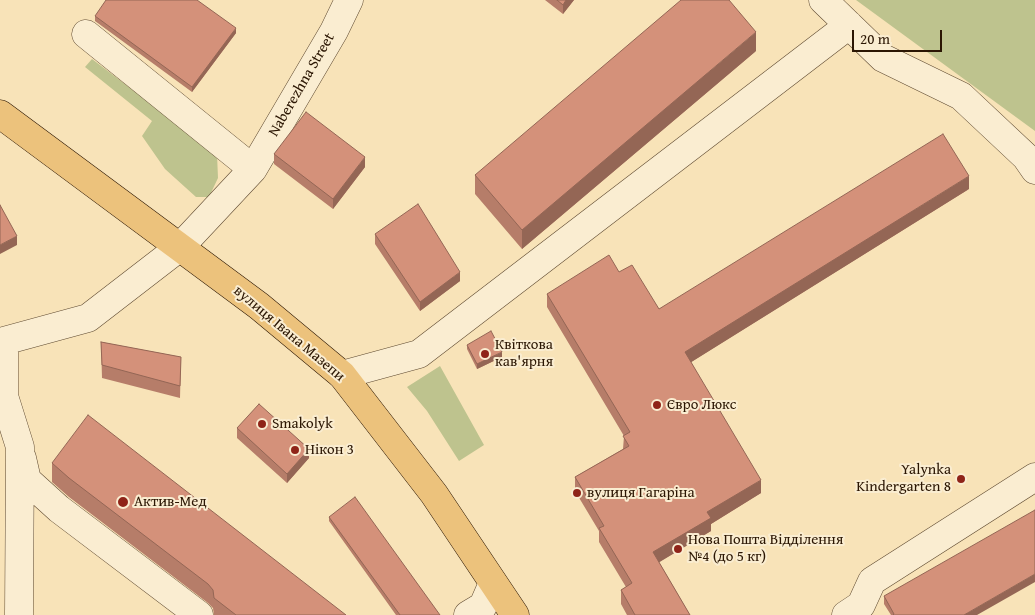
<!DOCTYPE html>
<html>
<head>
<meta charset="utf-8">
<style>
	body { margin:0 }
	#map { position:relative; width:1035px; height:615px; overflow:hidden; background:#f8e3b8; font-family:"Gentium Book Plus",serif }
	canvas { display:block }
	.scale { position:absolute; left:852px; top:30px; width:90px; height:22px; box-sizing:border-box; border:2px solid #2b1603; border-top:0; padding-left:6px; font-size:15px; line-height:18px; white-space:nowrap; color:#2b1603; -webkit-text-stroke:4px #faedd1; paint-order:stroke }
</style>
</head>
<body>
<div id="map">
<canvas width="1035" height="615"></canvas>
<div class="scale">20 m</div>
</div>
<script>
const ctx = document.querySelector('canvas').getContext('2d');
ctx.lineJoin = 'round';
function fillPath(path, color) { ctx.fillStyle = color; ctx.fill(path, 'evenodd'); }
const toPath = rows => new Path2D(rows.map(r => 'M' + r).join(''));
function trace(path, color, width, dash) { ctx.strokeStyle = color; ctx.lineWidth = width; ctx.lineCap = dash ? 'butt' : 'round'; ctx.setLineDash(dash || []); ctx.stroke(path); }
function label(font, color, halo, rows, align = 'center') {
  ctx.font = font + ' "Gentium Book Plus",serif'; ctx.lineWidth = 4; ctx.setLineDash([]); ctx.textBaseline = 'middle'; ctx.strokeStyle = halo; ctx.fillStyle = color; for (const [text, x, y, turn = 0] of rows) {
    ctx.save(); ctx.translate(x, y); ctx.rotate((+turn || 0) * Math.PI / 180); ctx.textAlign = isNaN(turn) ? turn : align; if (halo) ctx.strokeText(text, 0, 0); ctx.fillText(text, 0, 0); ctx.restore();
  }
}
fillPath(toPath([
	[856,0,1035,0,1035,131],
	[92,59,217,154,218,178,209,197,196,197,165,169,142,136,152,121,85,67],
	[440,366,484,445,459,461,427,411,407,387]
]), '#bec38e');
const minor = toPath([
	[823,0,883,58,961,96,1026,157,1035,170],
	[86,34,253,169],
	[0,342,88,318,180,247,253,169,334,31,349,0],
	[4,342,4,396,20,447,19,615],
	[342,375,419,354,849,25],
	[22,458,27,480,59,509,199,615],
	[468,615,483,606,493,583],
	[846,615,861,605,872,581,1035,477]
]);
const major = toPath([
	[0,114,259,306,342,375,434,494,515,615]
]);
trace(minor, '#5e4930', 29);
trace(major, '#2b1603', 29);
trace(minor, '#faedd1', 28);
trace(major, '#ecc27c', 28);
fillPath(toPath([
	[545,0,574,0,563,14],
	[95,16,236,33,192,92,95,21],
	[756,51,522,249,475,194,475,175],
	[274,154,365,167,333,209,274,164],
	[969,189,691,362,761,493,711,524,711,531,659,562,690,615,627,615,621,604,621,590,626,587,599,542,599,531,575,491,575,477,623,449,624,436,547,307,547,294,619,272,659,309],
	[375,234,460,281,420,311,375,244],
	[101,342,181,357,180,398,102,378],
	[467,345,502,357,477,369,467,349],
	[237,428,309,458,287,483,237,438],
	[52,463,346,615,214,615,213,608,208,603,69,497,52,482],
	[329,517,440,615,396,615,329,521],
	[884,596,977,615,891,615,884,604]
]), '#b67d69');
fillPath(toPath([
	[566,0,574,0,563,14,563,5],
	[236,28,236,33,192,92,192,87],
	[756,32,756,51,522,249,522,230],
	[365,157,365,167,333,209,333,199],
	[969,176,969,189,685,366,685,352],
	[17,236,17,245,0,254,0,245],
	[460,272,460,281,420,311,420,302],
	[502,352,502,357,477,369,477,364],
	[309,449,309,458,287,483,287,474],
	[761,480,761,493,711,524,711,531,653,566,653,552,707,512],
	[1035,574,1035,582,977,615,964,615]
]), '#946655');
const building = toPath([
	[106,0,197,0,236,28,192,87,95,16,106,0],
	[557,0,566,0,563,5,557,0],
	[681,0,729,0,756,32,522,230,475,175,681,0],
	[306,112,365,157,333,199,274,154,306,112],
	[943,134,969,176,685,352,761,480,707,512,711,518,653,552,690,615,635,615,621,590,632,583,599,528,604,526,575,477,629,446,623,436,630,432,547,294,609,255,619,272,632,265,659,309,943,134],
	[418,204,460,272,420,302,375,234,418,204],
	[0,205,17,236,0,245,0,205],
	[491,331,502,352,477,364,467,345,491,331],
	[101,342,181,357,180,386,102,365,101,342],
	[259,404,309,449,287,474,237,428,259,404],
	[88,415,346,615,236,615,214,598,213,590,208,584,69,478,52,463,88,415],
	[355,497,440,615,400,615,329,517,355,497],
	[1035,510,1035,574,964,615,893,615,894,614,884,596,1035,510]
]);
fillPath(building, '#d4917a');
trace(building, '#946655', 1);
for (const [x, y, r, color] of [
	[485,354,5,"#8f2418"],
	[657,405,5,"#8f2418"],
	[262,424,5,"#8f2418"],
	[295,450,5,"#8f2418"],
	[961,479,5,"#8f2418"],
	[577,493,5,"#8f2418"],
	[123,502,6,"#8f2418"],
	[678,549,5,"#8f2418"]
]) { const dot = new Path2D(); dot.arc(x, y, r, 0, 2 * Math.PI); ctx.fillStyle = color; ctx.fill(dot); trace(dot, '#faedd1', 2); }
label('15px', '#2b1603', '#faedd1', [
	["Naberezhna Street",302,85,-60],
	["вулиця Івана Мазепи",289,334,40]
]);
label('15px', '#2b1603', '#faedd1', [
	["Квіткова",495,345],
	["кав'ярня",495,362],
	["Євро Люкс",667,405],
	["Smakolyk",272,424],
	["Нікон 3",305,450],
	["Yalynka",951,470,"right"],
	["Kindergarten 8",951,487,"right"],
	["вулиця Гагаріна",587,493],
	["Актив-Мед",134,502],
	["Нова Пошта Відділення",688,540],
	["№4 (до 5 кг)",688,557]
], 'left');
</script>
</body>
</html>
